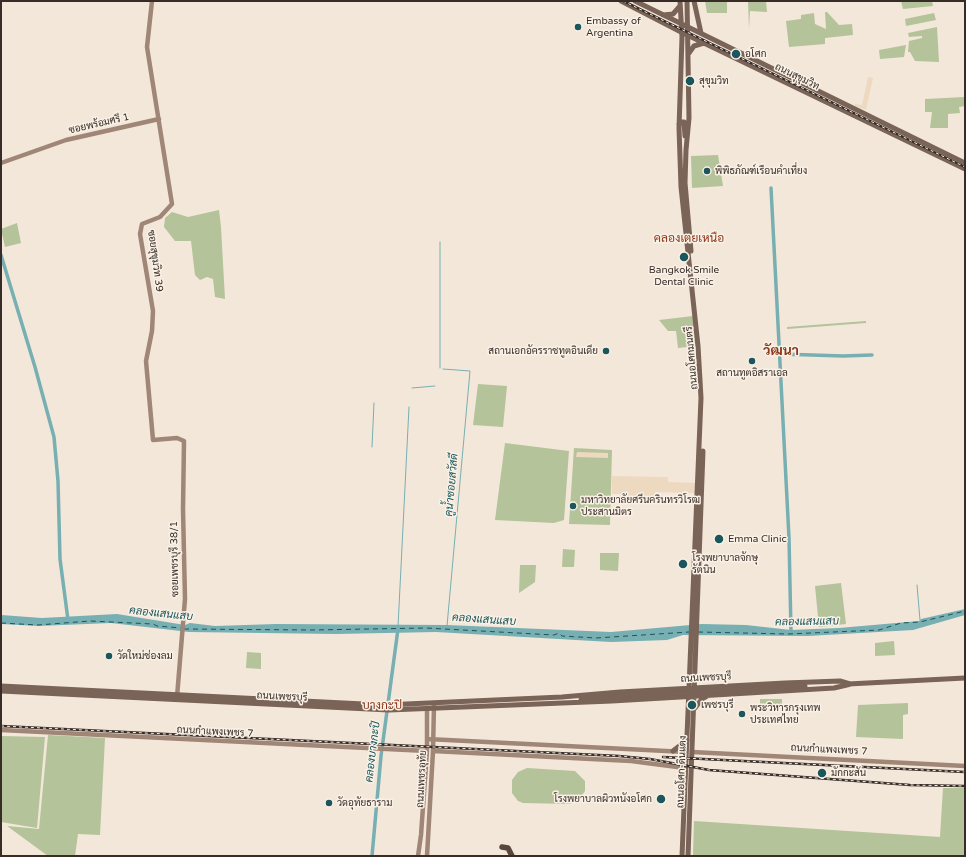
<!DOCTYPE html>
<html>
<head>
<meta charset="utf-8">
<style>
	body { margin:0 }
	#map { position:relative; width:966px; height:857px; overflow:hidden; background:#f3e7da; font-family:"Varela Round",sans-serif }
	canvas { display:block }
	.frame { position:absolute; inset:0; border:2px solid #372c27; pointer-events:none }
</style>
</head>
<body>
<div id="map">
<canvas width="966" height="857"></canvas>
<div class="frame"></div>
</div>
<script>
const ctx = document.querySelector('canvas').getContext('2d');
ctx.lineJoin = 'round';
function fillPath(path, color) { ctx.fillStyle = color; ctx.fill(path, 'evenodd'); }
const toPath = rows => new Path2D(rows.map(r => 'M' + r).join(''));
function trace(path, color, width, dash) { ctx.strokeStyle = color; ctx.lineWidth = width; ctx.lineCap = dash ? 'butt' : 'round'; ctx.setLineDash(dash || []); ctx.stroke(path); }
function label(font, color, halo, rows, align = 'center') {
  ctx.font = font + ' "Varela Round",Sarabun,sans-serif'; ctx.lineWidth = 3; ctx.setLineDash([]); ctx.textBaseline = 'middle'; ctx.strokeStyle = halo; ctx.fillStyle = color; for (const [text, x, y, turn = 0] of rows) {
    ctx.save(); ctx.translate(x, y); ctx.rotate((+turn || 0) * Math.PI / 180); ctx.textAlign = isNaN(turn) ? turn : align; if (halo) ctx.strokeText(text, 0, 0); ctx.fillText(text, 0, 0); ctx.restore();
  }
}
fillPath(toPath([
	[705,1,727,1,727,13,707,13],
	[748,1,766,1,767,12,750,11,749,29],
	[901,1,932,1,933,6,903,9],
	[825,12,827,12,839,25,852,24,853,35,825,38,825,44,789,47,786,21,801,19,801,15,814,13,815,24,826,29],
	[934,13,936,20,906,26,905,19],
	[937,27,939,62,915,61,910,52,908,52,909,41,922,38,922,36,909,37,908,33],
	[906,45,904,57,880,59,879,50],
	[965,97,965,106,959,107,960,113,948,114,948,128,930,128,932,112,925,112,925,99],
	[718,155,723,186,692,188,691,156],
	[219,210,221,227,225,299,215,297,213,279,207,277,200,280,195,275,191,241,175,241,164,227,165,218,172,212,188,217],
	[17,223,21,243,5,247,1,229],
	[693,316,696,346,678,348,676,331,668,331,659,320],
	[866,321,866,323,787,329,787,327],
	[478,384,507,386,503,427,473,425],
	[505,443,569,451,564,520,554,523,495,520],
	[574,448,612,450,610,525,569,524],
	[563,549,575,550,574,567,562,567],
	[600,553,619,553,618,571,600,570],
	[520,565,536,565,535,582,519,593],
	[841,583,846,624,819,627,815,586],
	[894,641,895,655,875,656,875,643],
	[247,652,261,653,261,669,246,668],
	[760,699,782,699,782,707,760,708],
	[908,703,908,714,903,715,903,739,856,737,858,705],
	[48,735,105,738,100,835,78,834,75,856,48,856,7,826,39,829],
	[1,736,45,737,37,828,1,822],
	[527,768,575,771,585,781,585,791,578,801,569,804,523,803,518,801,512,793,512,780,518,772],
	[943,788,965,788,965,856,693,856,694,821,940,837]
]), '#b4c399');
fillPath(toPath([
	[868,77,873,78,866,110,855,106,855,104,862,105],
	[577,452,608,453,608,458,576,457],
	[612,476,668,477,668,482,697,483,696,493,655,492,655,498,639,495,627,499,627,494,612,494]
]), '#ecd9c0');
fillPath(toPath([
	[965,609,965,615,913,630,808,636,683,635,667,640,611,642,436,632,336,634,189,632,111,623,38,626,1,624,1,615,42,618,117,614,185,625,190,623,215,626,276,624,447,625,611,632,702,624,746,625,791,630,839,628,919,621,921,619]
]), '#77afb2');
trace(toPath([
	[440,368,440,242],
	[443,369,470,371,447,626],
	[412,388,435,386],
	[372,447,374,403],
	[917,585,920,620],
	[398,627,409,407]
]), '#77afb2', 1);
trace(toPath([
	[771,188,789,538,791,632],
	[1,255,35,367,54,437,58,481,60,559,68,620],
	[780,354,843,356,872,355],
	[372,856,381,756,398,629]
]), '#77afb2', 3.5);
trace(toPath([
	[1,623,38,625,90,621,153,624,157,626,181,628],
	[184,629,312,630,426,628,554,635,559,633,562,636,596,638,689,632],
	[698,632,788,634,879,630,901,623,920,622,965,611]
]), '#1a565b', 1, [5, 4]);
trace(toPath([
	[152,1,147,47,172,204,160,217,142,224,140,234,153,311,152,331,146,361,153,440,177,438,184,441,183,509,185,599,177,697],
	[1,163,66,140,159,119],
	[1,730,427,751],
	[427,739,686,752],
	[433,751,631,761,685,768],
	[692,752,965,766],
	[418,856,421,835,427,751,427,708],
	[427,856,433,751,434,705]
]), '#a08676', 4.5);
trace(toPath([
	[621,1,681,32,965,169],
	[635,1,965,163],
	[680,1,682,37,679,128,681,187,698,346,701,398,682,856],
	[687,1,689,118,686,150,685,183,691,251],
	[694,1,701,33],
	[663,15,673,14,680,6],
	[689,53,694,46,704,43],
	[679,124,681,122,684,122,685,136],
	[848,684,965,678],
	[1,686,384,705,562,697,620,692,785,683,840,681,850,684],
	[1,691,389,710,612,701,834,688,851,684],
	[581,700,607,697],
	[695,708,702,699,707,696],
	[673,751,687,740],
	[688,856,703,451]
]), '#7a6357', 5);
trace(toPath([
	[502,847,508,848,512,856]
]), '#59463d', 5.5);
const rail = toPath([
	[623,1,965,167],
	[1,726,619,756,650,759,709,770,910,785,965,786],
	[663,757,965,772]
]);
trace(rail, '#372c27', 2.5);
trace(rail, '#faf1e6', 1, [3]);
trace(toPath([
	[607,697,805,686]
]), '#7a6357', 5);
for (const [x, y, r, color] of [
	[578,27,4,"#1a565b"],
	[736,54,5,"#1a565b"],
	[690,81,5,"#1a565b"],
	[707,171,4,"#1a565b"],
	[684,257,5,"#1a565b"],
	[606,351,4,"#1a565b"],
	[752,361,4,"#1a565b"],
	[573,506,4,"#1a565b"],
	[719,539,5,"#1a565b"],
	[683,564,5,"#1a565b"],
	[109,656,4,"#1a565b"],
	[692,705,5,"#1a565b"],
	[742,714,4,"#1a565b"],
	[822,773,5,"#1a565b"],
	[661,799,5,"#1a565b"],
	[329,803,4,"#1a565b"]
]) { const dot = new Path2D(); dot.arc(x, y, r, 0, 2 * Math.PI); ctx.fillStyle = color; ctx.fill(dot); trace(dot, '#faf1e6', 1.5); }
label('10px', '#372c27', '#faf1e6', [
	["Embassy of",586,21],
	["Argentina",586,33],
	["อโศก",745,54],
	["สุขุมวิท",699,81],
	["พิพิธภัณฑ์เรือนคำเที่ยง",715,171],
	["Bangkok Smile",684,270,"center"],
	["Dental Clinic",684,282,"center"],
	["สถานเอกอัครราชทูตอินเดีย",598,351,"right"],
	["สถานทูตอิสราเอล",752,373,"center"],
	["มหาวิทยาลัยศรีนครินทรวิโรฒ",581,500],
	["ประสานมิตร",581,512],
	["Emma Clinic",728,539],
	["โรงพยาบาลจักษุ",692,558],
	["รัตนิน",692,570],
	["วัดใหม่ช่องลม",117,656],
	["เพชรบุรี",701,705],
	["พระวิหารกรุงเทพ",750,708],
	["ประเทศไทย",750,720],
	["มักกะสัน",831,773],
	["โรงพยาบาลผิวหนังอโศก",652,799,"right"],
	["วัดอุทัยธาราม",337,803]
], 'left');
label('10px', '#372c27', '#faf1e6', [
	["ถนนสุขุมวิท",797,77,26],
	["ซอยพร้อมศรี 1",99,124,-13],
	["ซอยสุขุมวิท 39",155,261,82],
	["ถนนอโศกมนตรี",692,358,-95],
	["ซอยเพชรบุรี 38/1",175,559,-91],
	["ถนนเพชรบุรี",706,678,-3],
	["ถนนเพชรบุรี",282,697,3],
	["ถนนกำแพงเพชร 7",215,732,3],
	["ถนนกำแพงเพชร 7",829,750,3],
	["ถนนอโศก-ดินแดง",682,772,-88],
	["ถนนเพชรอุทัย",422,779,-87]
]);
label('italic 11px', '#1a565b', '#faf1e6', [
	["คูน้ำซอยสวัสดี",452,485,-85],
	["คลองแสนแสบ",161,614,6],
	["คลองแสนแสบ",484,620,4],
	["คลองแสนแสบ",807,622,-1],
	["คลองบางกะปิ",373,752,-83]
]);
label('12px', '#8b371b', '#faf1e6', [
	["คลองเตยเหนือ",689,239],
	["บางกะปิ",382,706]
]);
label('bold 14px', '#8b371b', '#faf1e6', [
	["วัฒนา",781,351]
]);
</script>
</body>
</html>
